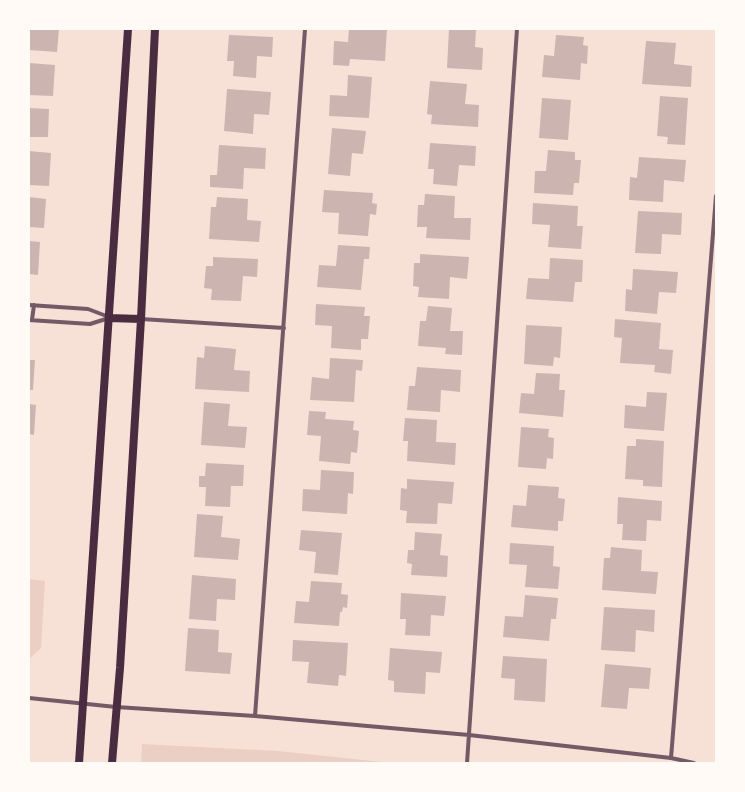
<!DOCTYPE html>
<html>
<head>
<meta charset="utf-8">
<style>
	body { margin:0 }
	#map { position:relative; width:745px; height:792px; overflow:hidden; background:#f7e1d7; font-family:"Nunito Sans",sans-serif }
	canvas { display:block }
	.frame { position:absolute; inset:0; border:30px solid #fffaf5; pointer-events:none }
</style>
</head>
<body>
<div id="map">
<canvas width="745" height="792"></canvas>
<div class="frame"></div>
</div>
<script>
const ctx = document.querySelector('canvas').getContext('2d');
ctx.lineJoin = 'round';
function fillPath(path, color) { ctx.fillStyle = color; ctx.fill(path, 'evenodd'); }
const toPath = rows => new Path2D(rows.map(r => 'M' + r).join(''));
function trace(path, color, width, dash) { ctx.strokeStyle = color; ctx.lineWidth = width; ctx.lineCap = dash ? 'butt' : 'round'; ctx.setLineDash(dash || []); ctx.stroke(path); }
fillPath(toPath([
	[29,579,45,581,41,648,29,659],
	[142,744,278,751,392,763,141,763]
]), '#ebcfc5');
fillPath(toPath([
	[29,29,59,29,57,52,29,50],
	[349,29,387,29,385,61,350,59,349,66,333,65,334,41,348,42],
	[449,29,476,29,475,47,483,48,482,70,447,68],
	[229,35,273,37,272,57,257,56,256,78,233,76,234,61,227,61],
	[556,35,584,37,583,45,588,46,587,64,581,63,580,80,542,77,544,55,554,56],
	[646,41,676,43,674,64,692,66,691,87,642,84],
	[29,63,55,65,53,96,29,95],
	[348,75,372,77,369,118,329,116,330,95,347,96],
	[430,81,467,84,465,104,479,105,478,127,431,124,432,115,427,114],
	[227,89,271,92,269,115,254,114,253,134,224,131],
	[660,96,688,98,685,145,667,144,668,137,657,136],
	[542,98,571,100,568,140,539,138],
	[29,108,49,109,48,137,29,137],
	[332,128,366,131,363,154,352,153,350,176,328,174],
	[430,143,476,146,475,166,459,165,457,186,433,184,434,169,428,169],
	[219,145,266,148,265,169,244,168,243,189,210,187,210,175,217,175],
	[548,150,575,152,575,160,581,160,579,183,574,183,573,195,534,193,535,171,546,171],
	[29,151,51,153,49,186,29,185],
	[639,157,686,160,684,182,664,180,663,202,629,200,630,177,637,178],
	[324,190,373,193,372,203,377,204,376,215,370,214,368,236,338,234,339,213,322,212],
	[425,194,455,196,454,218,471,218,470,240,426,238,427,227,417,227,418,205,424,205],
	[29,197,46,199,44,228,29,227],
	[217,197,248,199,247,220,261,221,259,242,209,239,211,207,216,207],
	[533,203,578,206,577,226,583,226,581,249,548,247,550,225,532,224],
	[638,211,682,213,681,235,662,234,661,254,635,253],
	[29,241,40,242,38,275,29,274],
	[338,245,370,247,369,259,364,259,361,290,317,287,319,265,336,266],
	[420,254,469,257,467,279,450,277,449,299,418,297,419,287,413,286,414,263,420,263],
	[213,257,258,259,257,277,243,276,241,301,211,300,212,289,204,288,206,266,213,266],
	[550,258,583,260,582,282,575,282,573,302,526,299,528,278,549,279],
	[633,269,678,272,676,293,659,292,657,314,625,311,626,289,632,290],
	[316,304,365,307,364,316,370,316,368,339,361,339,361,350,331,348,332,326,315,325],
	[428,306,452,308,450,331,463,331,462,355,445,354,446,348,418,346,420,321,426,321],
	[615,319,661,323,659,349,673,350,671,374,654,372,655,365,620,363,622,338,614,337],
	[526,325,562,327,560,358,554,357,553,366,524,364],
	[205,346,236,349,234,370,250,371,249,392,195,389,197,357,204,358],
	[330,358,363,360,362,371,356,370,354,402,310,400,312,377,329,379],
	[29,360,35,360,33,390,29,390],
	[417,367,461,370,460,392,441,390,440,412,407,410,409,386,415,386],
	[536,373,560,374,559,390,565,390,563,417,519,413,521,393,534,394],
	[647,392,667,393,664,431,624,428,625,405,646,407],
	[204,402,230,404,228,426,247,427,245,448,201,445],
	[29,404,36,405,34,435,29,434],
	[309,411,326,412,325,419,354,421,353,430,359,431,357,453,351,452,350,464,319,461,321,436,307,435],
	[405,418,437,420,436,442,456,443,455,465,407,461,408,441,403,441],
	[521,427,549,429,548,437,554,438,553,459,547,458,546,469,518,467],
	[636,439,664,441,662,487,643,486,643,480,625,479,627,446,636,446],
	[206,463,244,465,243,486,231,486,230,507,205,506,206,487,199,487,199,476,205,476],
	[321,470,354,472,353,494,348,493,347,514,302,511,303,489,320,490],
	[407,479,454,482,452,504,438,503,437,524,406,523,407,511,400,510,401,488,407,489],
	[528,485,559,487,558,498,565,499,563,521,558,521,558,531,511,527,513,505,526,506],
	[618,497,662,501,661,521,647,520,646,541,622,540,623,524,617,524],
	[197,514,223,516,221,537,240,539,238,560,194,557],
	[301,530,342,533,338,575,314,573,316,552,299,550],
	[415,532,442,534,440,555,448,556,447,577,411,575,412,564,407,563,408,550,414,550],
	[510,543,554,546,553,566,560,567,558,589,525,587,527,565,509,564],
	[611,547,642,550,641,571,658,572,656,594,602,590,604,558,610,558],
	[192,575,236,579,235,600,217,599,216,621,189,619],
	[311,581,342,583,341,594,348,595,347,608,343,607,342,612,340,612,339,626,294,623,296,601,309,602],
	[401,593,446,596,444,616,431,615,430,636,405,635,406,619,400,619],
	[525,595,558,598,556,619,551,619,549,641,503,637,505,616,523,617],
	[604,607,655,610,654,632,636,630,635,652,601,650],
	[188,628,219,630,218,652,232,653,230,674,185,671],
	[293,640,348,643,346,676,339,675,338,686,307,683,309,662,292,661],
	[390,648,442,652,440,673,426,672,425,694,394,692,394,681,388,680],
	[503,656,547,659,545,702,514,700,515,679,501,678],
	[605,664,651,668,649,689,629,688,627,709,601,707]
]), '#ccb4b1');
trace(toPath([
	[29,305,88,309,109,317],
	[141,319,284,328],
	[29,320,90,324,109,318],
	[32,320,34,305],
	[29,698,116,707,255,716,469,735,671,758,694,763],
	[255,716,305,29],
	[671,758,716,196],
	[467,763,517,29]
]), '#755966', 4);
trace(toPath([
	[109,318,141,319],
	[79,763,128,29],
	[112,763,120,668,141,319,155,29]
]), '#4a2c40', 8);
</script>
</body>
</html>
